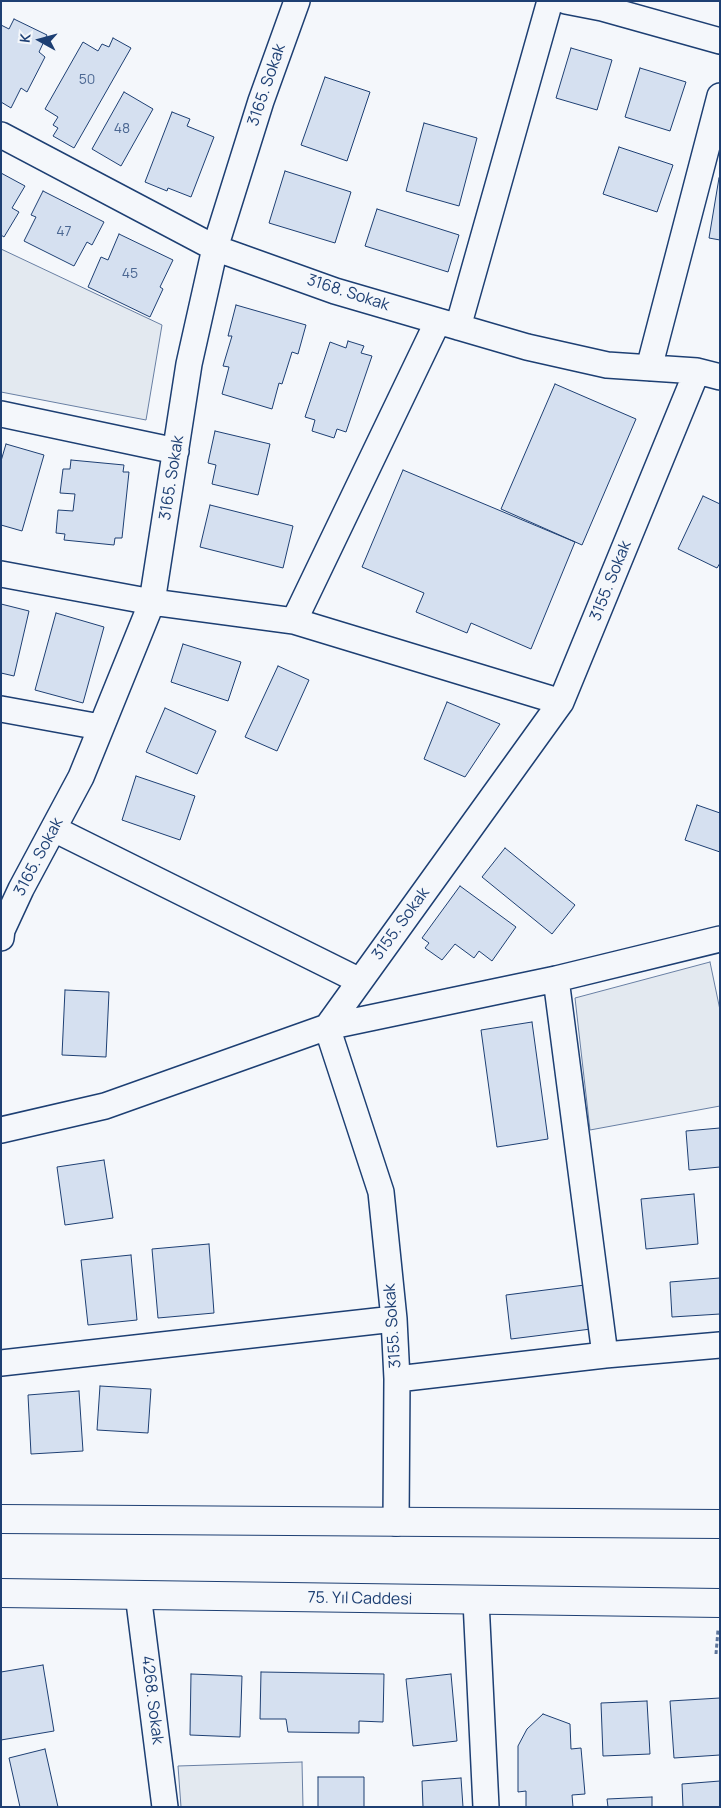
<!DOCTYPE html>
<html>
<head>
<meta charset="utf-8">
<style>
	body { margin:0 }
	#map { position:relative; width:721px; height:1808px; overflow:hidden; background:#f4f7fb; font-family:Manrope,sans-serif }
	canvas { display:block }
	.frame { position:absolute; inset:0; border:2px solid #1d3f73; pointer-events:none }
	.north { position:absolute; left:15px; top:15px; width:50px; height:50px; -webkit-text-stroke:4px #f4f7fb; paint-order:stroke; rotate:277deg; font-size:14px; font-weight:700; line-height:20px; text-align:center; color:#1d3f73 }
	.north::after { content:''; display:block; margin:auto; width:18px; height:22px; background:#1d3f73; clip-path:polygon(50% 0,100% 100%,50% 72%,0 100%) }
</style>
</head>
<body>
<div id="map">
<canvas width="721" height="1808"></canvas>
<div class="frame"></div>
<div class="north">K</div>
</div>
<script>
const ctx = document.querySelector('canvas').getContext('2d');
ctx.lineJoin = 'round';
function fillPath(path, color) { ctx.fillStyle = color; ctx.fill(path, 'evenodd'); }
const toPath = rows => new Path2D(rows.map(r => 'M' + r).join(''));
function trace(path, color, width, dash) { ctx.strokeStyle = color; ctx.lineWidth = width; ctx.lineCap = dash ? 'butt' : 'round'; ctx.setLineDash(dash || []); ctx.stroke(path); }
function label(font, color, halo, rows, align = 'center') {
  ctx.font = font + ' Manrope,sans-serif'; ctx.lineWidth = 4; ctx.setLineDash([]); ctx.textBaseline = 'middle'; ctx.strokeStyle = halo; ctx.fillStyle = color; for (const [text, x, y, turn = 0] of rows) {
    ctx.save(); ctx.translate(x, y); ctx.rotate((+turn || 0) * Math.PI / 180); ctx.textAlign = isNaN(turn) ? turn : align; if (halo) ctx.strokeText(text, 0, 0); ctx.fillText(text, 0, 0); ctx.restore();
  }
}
const green = toPath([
	[1,249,162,325,146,420,1,392,1,249],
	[710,962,720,1010,720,1106,590,1130,575,998,710,962],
	[302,1762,303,1807,181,1807,178,1766,302,1762]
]);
fillPath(green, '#e3e9f0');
trace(green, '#687fa3', 1);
const building = toPath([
	[14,19,47,35,39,52,45,57,27,92,21,88,11,108,1,102,1,25,9,29,14,19],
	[113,38,131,48,74,148,53,136,58,128,53,125,58,117,45,109,83,42,98,51,102,44,109,47,113,38],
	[571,48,612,60,597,110,556,98,571,48],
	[640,68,686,82,670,131,625,117,640,68],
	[325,77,370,92,347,161,301,145,325,77],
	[124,92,153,109,121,166,92,149,124,92],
	[172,112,190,119,187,126,214,137,191,197,168,188,167,191,145,182,172,112],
	[424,123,477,138,459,206,406,191,424,123],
	[619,147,673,165,657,212,603,194,619,147],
	[285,171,351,192,335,243,269,223,285,171],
	[1,173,25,186,12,208,19,212,4,237,1,235,1,173],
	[719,178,720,178,720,240,709,238,719,178],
	[43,191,104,222,92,245,87,242,74,266,24,241,36,217,31,215,43,191],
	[377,209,459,235,448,272,365,246,377,209],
	[119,234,173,260,160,287,163,289,150,317,88,287,101,257,108,260,119,234],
	[236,305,306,325,298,354,292,352,282,384,279,383,272,409,222,394,229,367,223,366,232,336,228,336,236,305],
	[348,341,364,346,361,353,372,356,346,432,337,429,334,438,312,431,315,420,305,417,330,342,346,348,348,341],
	[555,384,636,419,582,545,501,509,555,384],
	[215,431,270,444,258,495,212,484,216,465,208,463,215,431],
	[6,444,44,455,22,531,1,525,1,461,6,444],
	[71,460,124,465,123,472,129,472,122,538,115,538,114,545,64,540,65,534,56,533,58,510,73,511,75,494,60,493,63,469,70,469,71,460],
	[403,470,575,542,531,649,471,623,467,633,416,612,424,593,362,567,403,470],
	[703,496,720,504,720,563,717,568,678,549,703,496],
	[210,505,293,526,283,568,200,547,210,505],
	[1,604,29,611,14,676,1,673,1,604],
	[56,613,104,627,83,703,35,690,56,613],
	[183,644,241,662,228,701,171,682,183,644],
	[278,666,309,680,277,751,245,737,278,666],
	[447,702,500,724,465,777,424,759,447,702],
	[165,708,216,731,197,774,146,752,165,708],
	[136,776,195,796,180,840,122,820,136,776],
	[697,805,720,813,720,852,685,840,697,805],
	[505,848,575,905,552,934,482,877,505,848],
	[460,886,516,927,492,961,479,951,474,958,455,944,442,960,425,948,429,943,422,938,460,886],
	[65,990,109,992,106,1057,62,1055,65,990],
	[532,1022,548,1139,497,1147,481,1030,532,1022],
	[720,1128,720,1167,689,1170,686,1131,720,1128],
	[104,1160,113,1218,65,1225,57,1167,104,1160],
	[694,1194,698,1244,646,1249,641,1199,694,1194],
	[209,1244,214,1313,158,1318,152,1249,209,1244],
	[131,1255,137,1320,88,1325,81,1260,131,1255],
	[720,1278,720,1314,672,1317,670,1282,720,1278],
	[585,1285,591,1329,511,1339,506,1295,585,1285],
	[100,1386,151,1389,148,1433,97,1430,100,1386],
	[79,1391,83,1451,31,1454,28,1395,79,1391],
	[43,1665,54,1731,1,1740,1,1672,43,1665],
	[261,1672,384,1674,383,1722,359,1721,359,1733,288,1732,286,1719,260,1719,261,1672],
	[191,1674,242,1676,240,1737,190,1735,191,1674],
	[451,1674,457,1741,413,1746,406,1679,451,1674],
	[720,1698,720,1755,674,1758,670,1701,720,1698],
	[647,1701,650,1754,603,1756,601,1703,647,1701],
	[543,1714,570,1724,571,1749,581,1748,585,1794,572,1795,573,1807,526,1807,526,1791,518,1792,518,1746,527,1729,543,1714],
	[45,1749,58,1807,20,1807,9,1758,45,1749],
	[318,1777,364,1777,364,1807,318,1807,318,1777],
	[461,1778,463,1807,423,1807,422,1781,461,1778],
	[720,1781,720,1807,683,1807,682,1784,720,1781],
	[652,1797,652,1807,608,1807,607,1799,652,1797]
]);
fillPath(building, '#d5e0f0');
trace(building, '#1d3f73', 1);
const minor = toPath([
	[566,1,602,8,720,41],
	[1,135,215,248,335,291,527,347,607,365,697,371,720,377],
	[458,327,550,1],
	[649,368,720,96],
	[1,414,176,451],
	[1,574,152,602,294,621,561,702],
	[294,621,438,321],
	[1,709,100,727],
	[54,829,360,981],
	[1,938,2,930,21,889,81,777,152,602,189,364,215,248,261,101,297,1],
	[556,979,605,1355],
	[1,1130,105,1106,327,1027,556,979,720,939],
	[1,1363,394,1319],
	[397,1379,605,1355,720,1345],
	[396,1523,397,1379,394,1319,381,1192,327,1027,561,702,697,371],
	[138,1594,165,1807],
	[476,1601,486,1807]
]);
const primary = toPath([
	[1,1519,720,1524],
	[1,1593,720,1603]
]);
trace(minor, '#1d3f73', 28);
trace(primary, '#1d3f73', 30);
trace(toPath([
	[716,1654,718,1630]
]), '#5e769c', 3, [4, 2.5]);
trace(minor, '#f4f7fb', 25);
trace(primary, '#f4f7fb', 28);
label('14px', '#4b6792', null, [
	["50",87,80],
	["48",122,129],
	["47",64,232],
	["45",130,274]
]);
label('16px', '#1d3f73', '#f4f7fb', [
	["3165. Sokak",267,85,-71],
	["3168. Sokak",348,293,18],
	["3165. Sokak",172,478,-81],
	["3155. Sokak",611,581,-68],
	["3165. Sokak",39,857,-62],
	["3155. Sokak",401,924,-54],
	["3155. Sokak",393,1326,-94],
	["75. Yıl Caddesi",360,1599,1],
	["4268. Sokak",152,1700,83]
]);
</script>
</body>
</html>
